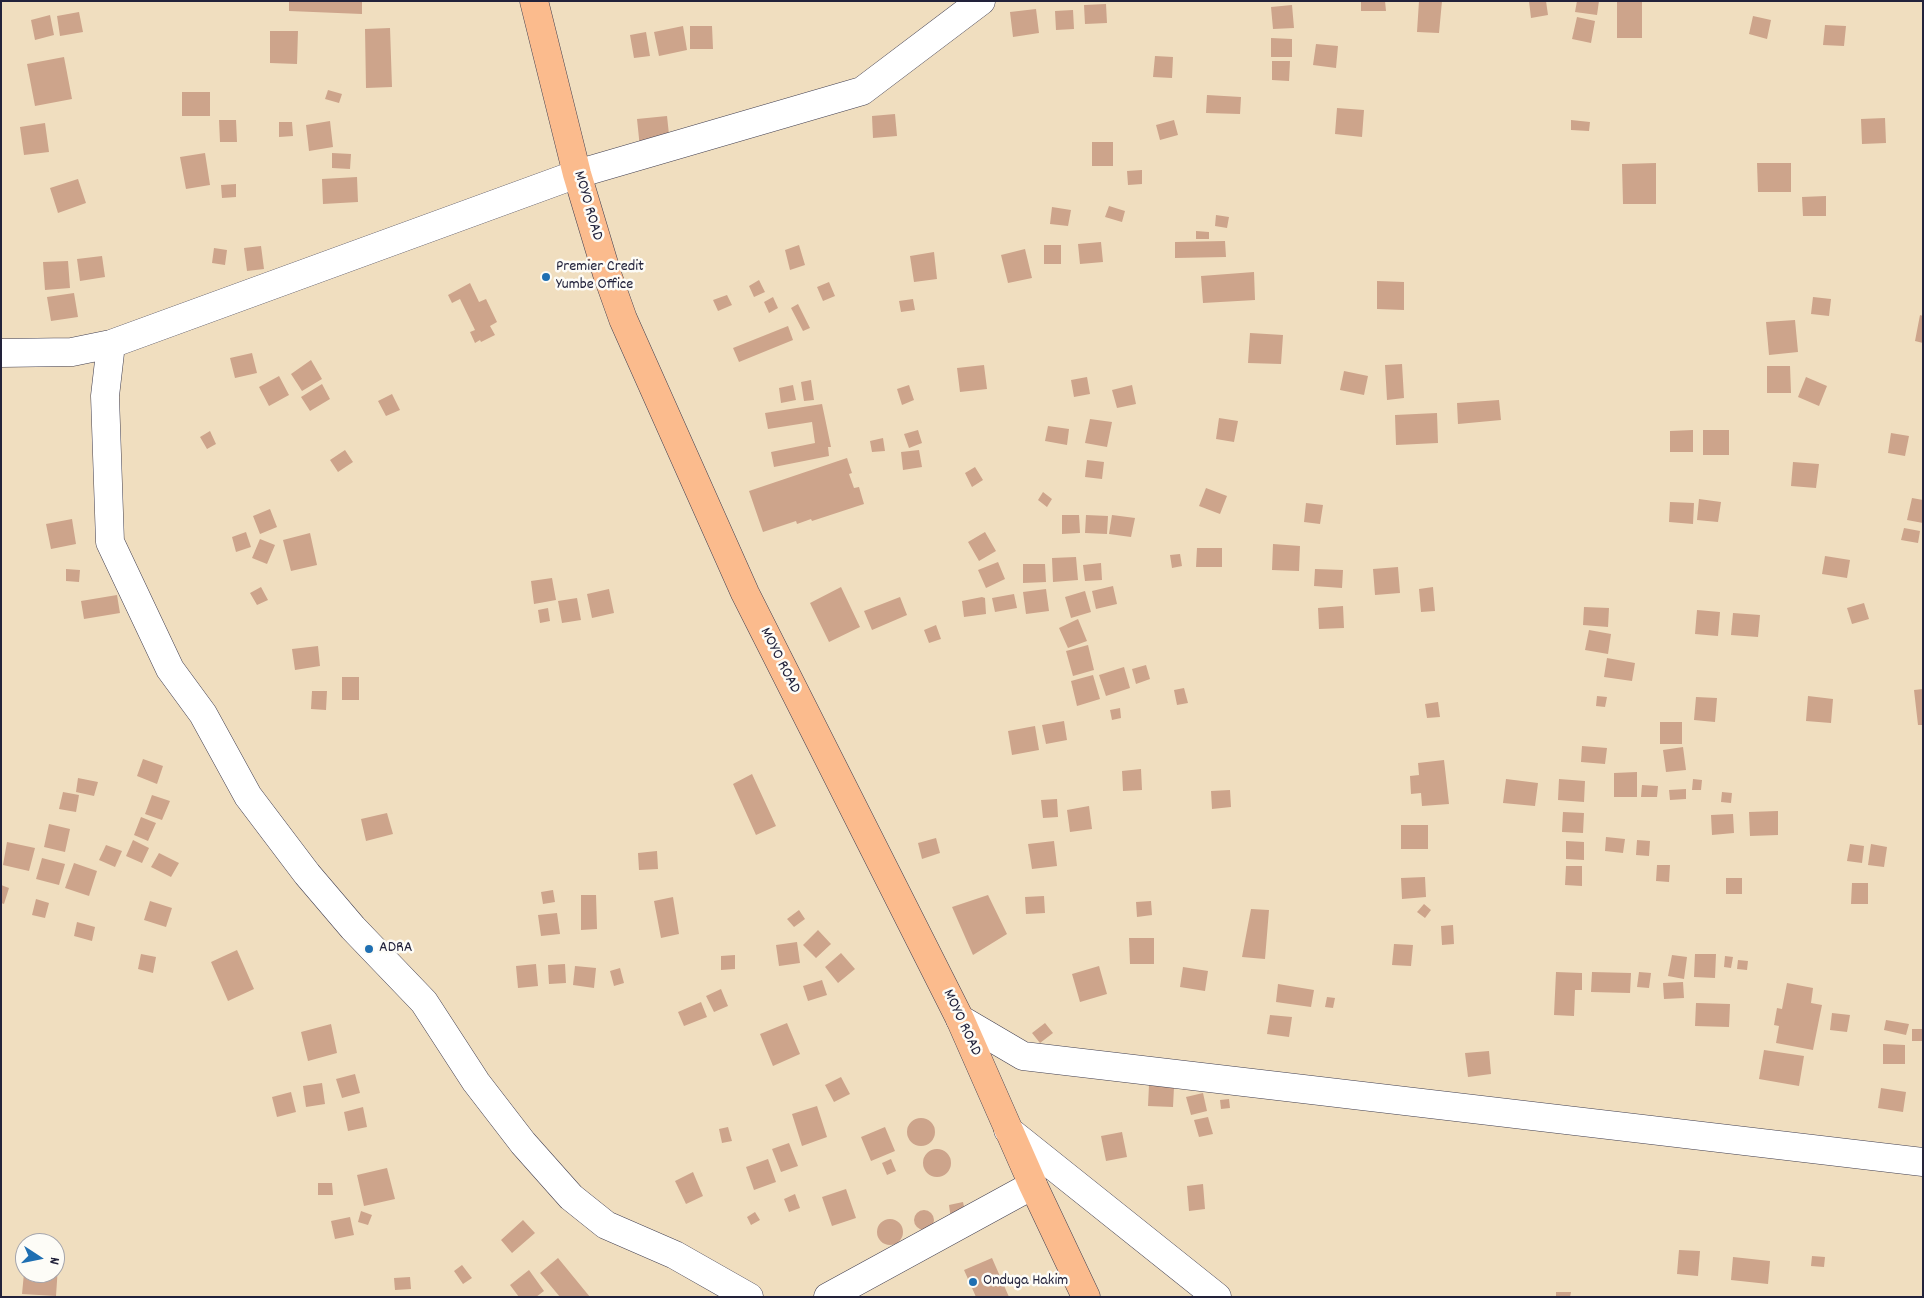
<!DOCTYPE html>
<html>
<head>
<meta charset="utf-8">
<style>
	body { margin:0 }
	#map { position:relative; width:1924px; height:1298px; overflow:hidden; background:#f0debf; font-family:Dekko,sans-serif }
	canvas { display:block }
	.frame { position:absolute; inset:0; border:2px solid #22223b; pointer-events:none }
	.north { position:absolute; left:15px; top:1233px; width:50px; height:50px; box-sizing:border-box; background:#fdfcf7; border:1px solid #a5a5ac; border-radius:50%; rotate:101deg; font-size:14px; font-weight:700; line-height:20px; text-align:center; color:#22223b }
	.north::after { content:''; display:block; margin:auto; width:18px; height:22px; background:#1f6fb2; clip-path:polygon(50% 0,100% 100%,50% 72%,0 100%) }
</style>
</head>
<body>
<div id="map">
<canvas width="1924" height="1298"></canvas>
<div class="frame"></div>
<div class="north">N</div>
</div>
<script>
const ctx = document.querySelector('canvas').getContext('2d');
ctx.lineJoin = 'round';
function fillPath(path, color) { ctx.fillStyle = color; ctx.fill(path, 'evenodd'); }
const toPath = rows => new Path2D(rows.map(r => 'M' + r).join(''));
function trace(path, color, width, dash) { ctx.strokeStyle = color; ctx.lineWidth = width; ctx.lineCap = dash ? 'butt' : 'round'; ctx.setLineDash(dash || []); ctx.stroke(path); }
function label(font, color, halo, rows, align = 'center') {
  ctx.font = font + ' Dekko,sans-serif'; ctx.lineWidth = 5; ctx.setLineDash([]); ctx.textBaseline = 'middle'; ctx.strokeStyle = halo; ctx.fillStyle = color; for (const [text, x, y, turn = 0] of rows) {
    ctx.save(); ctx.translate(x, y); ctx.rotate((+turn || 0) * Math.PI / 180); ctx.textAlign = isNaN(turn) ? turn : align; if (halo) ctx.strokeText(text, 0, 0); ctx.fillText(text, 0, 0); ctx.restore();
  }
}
fillPath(toPath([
	[289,1,362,1,362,14,289,11],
	[1361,1,1385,1,1386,11,1361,11],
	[1419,1,1442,1,1439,33,1417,32],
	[1529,1,1546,1,1548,15,1531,18],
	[1577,1,1599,1,1597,15,1575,12],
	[1617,1,1642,1,1642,38,1617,38],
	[1106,4,1107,23,1085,24,1084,5],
	[1292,5,1294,28,1273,29,1271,7],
	[1036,9,1039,33,1013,37,1010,12],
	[1073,10,1074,29,1056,30,1055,11],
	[79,12,83,32,60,36,57,16],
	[50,15,54,35,35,40,31,20],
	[1753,16,1771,20,1767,39,1749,34],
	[1577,17,1595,21,1591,43,1572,39],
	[1825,25,1846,26,1844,46,1823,45],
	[683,26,687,50,659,56,654,32],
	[690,26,712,26,713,49,690,49],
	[390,28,392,87,366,88,365,29],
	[270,31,298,31,297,64,270,63],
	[646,32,650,56,634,58,630,35],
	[1271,38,1292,39,1292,57,1271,57],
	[1316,44,1338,46,1336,68,1313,65],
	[1155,56,1173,57,1172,78,1153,77],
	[64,57,72,99,35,106,27,64],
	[1272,61,1290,61,1289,81,1272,80],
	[328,90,342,94,339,103,325,99],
	[182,92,210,92,210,116,182,116],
	[1207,95,1241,97,1240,114,1206,113],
	[1337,108,1364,110,1362,137,1335,134],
	[895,114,897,136,873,138,872,116],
	[667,116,670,144,640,148,637,119],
	[1885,118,1886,143,1862,144,1861,119],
	[219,120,236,120,237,142,220,142],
	[1174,120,1178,135,1160,140,1156,125],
	[1571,120,1590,122,1589,131,1571,130],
	[330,121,333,147,309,151,306,125],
	[279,122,292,122,293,136,279,137],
	[45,123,49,152,24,155,20,127],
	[1092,142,1113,142,1113,166,1092,166],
	[205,153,210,185,186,189,180,157],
	[332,153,351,154,350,169,332,168],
	[1656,163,1656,204,1623,204,1622,164],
	[1757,163,1791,163,1791,192,1758,192],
	[1142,170,1142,184,1128,185,1127,171],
	[357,177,358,202,323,204,322,179],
	[78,179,86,203,58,213,50,188],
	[236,184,236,197,222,198,221,185],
	[1826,196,1826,216,1803,216,1802,197],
	[1109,206,1125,211,1122,222,1105,217],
	[1052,207,1071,210,1068,226,1050,224],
	[1216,215,1229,217,1227,228,1215,226],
	[1196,231,1209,232,1209,239,1196,239],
	[1225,241,1226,257,1175,258,1175,242],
	[1101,242,1103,262,1080,264,1078,244],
	[799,245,805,265,790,270,785,250],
	[1044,245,1061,245,1061,264,1044,264],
	[261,246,264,269,247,271,244,248],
	[214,248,227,250,225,265,212,263],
	[1025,249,1032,278,1008,283,1001,255],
	[934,252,937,279,914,282,910,256],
	[102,256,105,277,80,281,77,259],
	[68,261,70,288,45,290,43,262],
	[1254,272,1255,300,1203,303,1201,276],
	[759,280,765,292,754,297,749,286],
	[1377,281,1404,282,1404,310,1377,309],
	[829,282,835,296,823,301,817,287],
	[470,283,479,302,486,299,497,322,490,326,495,335,481,342,480,340,475,343,470,332,475,330,460,299,452,303,448,295],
	[74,293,78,317,51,321,47,297],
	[727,295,732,305,718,311,713,300],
	[773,297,778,308,769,313,764,302],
	[1813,297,1831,299,1829,316,1811,314],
	[913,299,915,310,901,312,899,301],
	[798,304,810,328,803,331,791,308],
	[1920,315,1923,316,1923,343,1915,341],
	[1795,320,1798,352,1769,355,1766,322],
	[788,326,793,340,739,362,733,348],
	[1250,333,1283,335,1281,364,1248,363],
	[252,353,257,373,235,378,230,358],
	[311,360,322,379,302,391,291,374],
	[1402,364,1404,398,1387,400,1385,365],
	[984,365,987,389,960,392,957,368],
	[1767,366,1790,366,1791,393,1767,393],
	[1344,371,1368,376,1364,395,1340,390],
	[279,376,289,395,269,406,259,387],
	[1087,377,1090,394,1074,397,1071,380],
	[1806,377,1827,386,1819,406,1798,397],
	[811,380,814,400,804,401,801,382],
	[322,384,330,399,310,411,301,397],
	[793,385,796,400,781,403,779,388],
	[909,385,914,400,902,405,897,389],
	[1132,385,1136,404,1117,408,1112,390],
	[392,394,400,410,386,416,378,401],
	[1499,400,1501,420,1458,424,1457,403],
	[822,404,831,447,828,447,829,456,774,467,771,452,815,443,812,422,768,429,765,413],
	[1437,413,1438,443,1396,445,1395,415],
	[1219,418,1238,421,1234,442,1216,439],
	[1090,419,1112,422,1107,447,1085,443],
	[1048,426,1069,429,1067,445,1045,441],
	[918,430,922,443,909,448,904,434],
	[1693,430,1693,452,1670,452,1670,431],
	[1703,430,1729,430,1729,455,1703,455],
	[210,431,216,444,207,449,200,437],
	[1891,433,1909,436,1905,456,1888,453],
	[883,438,885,451,872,452,870,441],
	[345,450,353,462,338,472,330,460],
	[919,450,922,467,903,470,901,452],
	[847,458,852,473,849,474,854,488,859,487,864,504,812,521,811,519,797,524,796,521,763,532,749,491],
	[1087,460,1104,462,1102,479,1085,477],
	[1793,462,1819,464,1816,488,1791,486],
	[975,467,983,480,972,487,965,473],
	[1206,488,1227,496,1220,514,1199,506],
	[1043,492,1052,499,1047,507,1038,500],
	[1912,498,1923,500,1923,523,1907,520],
	[1699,499,1721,502,1718,522,1697,520],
	[1670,502,1694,503,1693,524,1669,522],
	[1306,503,1323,505,1320,524,1304,522],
	[270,509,277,527,260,534,253,516],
	[1062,515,1079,515,1080,533,1062,534],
	[1086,515,1108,516,1107,534,1085,533],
	[1112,515,1135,518,1131,537,1109,534],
	[72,519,76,544,51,549,46,524],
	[1904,528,1920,531,1918,543,1901,540],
	[246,532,251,547,236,552,232,537],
	[985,532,996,551,979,561,968,542],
	[310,533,317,565,291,571,283,540],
	[260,539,275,545,267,564,252,558],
	[1273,544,1300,546,1299,571,1272,570],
	[1197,548,1222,548,1222,567,1196,567],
	[1180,554,1182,566,1172,568,1170,555],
	[1825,556,1850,560,1847,578,1822,574],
	[1076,557,1078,580,1053,582,1052,558],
	[998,562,1005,579,986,588,978,570],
	[1101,563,1102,580,1085,581,1083,565],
	[1023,564,1045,564,1046,582,1023,583],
	[1398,567,1400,593,1375,595,1373,569],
	[66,569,80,570,79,582,66,581],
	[1315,569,1343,570,1342,588,1314,586],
	[552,578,556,600,534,604,531,581],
	[1113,586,1117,604,1096,609,1092,591],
	[261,587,268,600,257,605,250,593],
	[841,587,860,627,829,642,810,603],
	[1433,587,1435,611,1421,612,1419,589],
	[609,589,614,613,592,618,587,594],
	[1046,589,1049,611,1026,614,1023,592],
	[1085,591,1091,612,1071,618,1065,597],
	[1014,594,1017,608,995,612,992,598],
	[117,595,120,613,84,619,81,601],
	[900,597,907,615,872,630,864,611],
	[982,597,985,598,986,614,964,617,962,601],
	[577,598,581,620,562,623,558,601],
	[1864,603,1869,619,1852,624,1847,608],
	[1343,606,1344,628,1319,629,1318,608],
	[1584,607,1609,608,1608,627,1583,625],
	[548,608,550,621,540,623,538,610],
	[1697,610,1720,612,1718,636,1695,634],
	[1733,613,1760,615,1758,637,1731,635],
	[1078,619,1087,641,1068,648,1059,628],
	[936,625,941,639,929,643,924,630],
	[1589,630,1611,634,1608,654,1585,650],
	[1088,645,1094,670,1073,676,1066,651],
	[318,646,320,666,295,670,292,649],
	[1607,658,1635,663,1632,681,1604,677],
	[1146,665,1150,679,1136,684,1132,669],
	[1124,667,1130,688,1106,696,1099,675],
	[1093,675,1100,699,1077,706,1071,681],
	[342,677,359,677,359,700,342,700],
	[1184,688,1188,703,1177,705,1174,690],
	[1923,689,1923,725,1918,725,1914,690],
	[312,691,327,691,326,710,311,709],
	[1597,696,1607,697,1605,707,1596,706],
	[1808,696,1833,699,1831,723,1806,721],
	[1696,697,1717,698,1715,722,1694,720],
	[1438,702,1440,717,1427,718,1425,704],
	[1120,708,1121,718,1112,720,1110,710],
	[1064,721,1067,740,1046,744,1042,725],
	[1660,722,1682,722,1682,744,1660,744],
	[1035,726,1039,750,1012,755,1008,731],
	[1582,746,1607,748,1605,764,1581,762],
	[1683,747,1686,770,1666,772,1663,750],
	[143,759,163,766,157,784,137,776],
	[1444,760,1449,804,1422,806,1421,793,1411,794,1410,776,1419,775,1418,763],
	[1141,769,1142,790,1123,791,1122,771],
	[1637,772,1637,797,1614,797,1614,773],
	[752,774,776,826,756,835,733,784],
	[78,778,98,782,94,796,76,792],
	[1506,779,1538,783,1535,806,1503,803],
	[1559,779,1585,781,1584,802,1558,800],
	[1693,779,1702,780,1701,790,1692,790],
	[1642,785,1658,786,1657,797,1641,797],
	[1686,789,1686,799,1670,800,1669,790],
	[1230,790,1231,807,1212,809,1211,791],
	[63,792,79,795,76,812,59,809],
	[1722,792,1732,793,1731,803,1721,802],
	[152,795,170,801,162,820,145,814],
	[1057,799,1058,817,1043,818,1041,800],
	[1089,806,1092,829,1070,832,1067,810],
	[1778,811,1778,835,1750,836,1749,812],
	[1563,812,1584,813,1583,833,1562,832],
	[387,813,393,834,366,841,361,819],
	[1733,814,1734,833,1712,835,1711,815],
	[141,817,156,823,148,841,134,835],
	[49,824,70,829,65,852,44,847],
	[1401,825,1428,825,1428,849,1401,849],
	[1606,837,1625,839,1623,853,1605,851],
	[936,838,940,853,922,859,918,843],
	[133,840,149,848,142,863,126,856],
	[1637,840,1650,841,1649,856,1636,855],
	[1054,841,1057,866,1032,869,1028,844],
	[1566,841,1584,842,1584,860,1566,859],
	[7,842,35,848,29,871,3,865],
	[1850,844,1864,846,1862,863,1847,861],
	[1871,844,1887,847,1884,867,1868,865],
	[106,845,122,851,115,867,99,860],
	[657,851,658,869,639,870,638,853],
	[159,853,179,863,171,877,151,867],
	[42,858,65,864,59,885,36,879],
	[74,863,97,871,89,896,65,888],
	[1657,865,1670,865,1669,882,1656,881],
	[1566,866,1582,866,1582,886,1565,885],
	[1425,877,1426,897,1402,899,1401,878],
	[1726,878,1742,878,1742,894,1726,894],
	[1852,883,1868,883,1868,904,1851,904],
	[1,885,9,888,4,904,1,903],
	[553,890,555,902,543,904,541,892],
	[581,895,596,895,597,929,581,930],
	[988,895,1007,934,973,955,952,907],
	[1044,896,1045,913,1026,914,1025,897],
	[673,897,679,934,661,938,654,901],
	[36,899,49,903,45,918,32,915],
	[150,901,172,908,166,927,144,920],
	[1151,901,1152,915,1137,917,1136,902],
	[1424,904,1431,910,1425,918,1417,912],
	[1251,909,1269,910,1265,959,1242,957],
	[799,910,805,919,794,927,787,919],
	[557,913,560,934,541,936,538,915],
	[77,922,95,927,92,941,74,936],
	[1453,925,1454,944,1442,945,1441,926],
	[818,930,831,944,816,958,803,945],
	[1129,938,1154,938,1154,964,1130,964],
	[797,942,800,963,779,966,776,945],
	[1394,944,1413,945,1411,966,1392,965],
	[237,950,254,989,228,1001,211,962],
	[841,953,855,969,838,983,825,967],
	[141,954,156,957,153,973,138,969],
	[1695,954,1716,954,1715,978,1694,977],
	[735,955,735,969,721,970,721,956],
	[1672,955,1687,957,1684,979,1668,976],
	[1725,956,1733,957,1731,968,1724,967],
	[1738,960,1748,961,1747,970,1737,969],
	[536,964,538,986,518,988,516,966],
	[565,964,566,983,549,984,548,965],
	[575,966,596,968,594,988,573,985],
	[1099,966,1107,994,1080,1002,1072,974],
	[1183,967,1208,971,1205,991,1180,987],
	[620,968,624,983,614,986,610,971],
	[1556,972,1582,973,1582,990,1575,990,1574,1016,1554,1015],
	[1592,972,1631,973,1630,993,1591,992],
	[1639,972,1651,973,1649,988,1637,987],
	[822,980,827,995,808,1001,803,986],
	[1683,982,1684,998,1664,999,1663,983],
	[1787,983,1813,988,1811,1003,1822,1005,1813,1050,1776,1043,1779,1026,1774,1025,1777,1008,1782,1009],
	[1278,984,1314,990,1311,1007,1276,1002],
	[721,989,728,1006,714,1012,706,996],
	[1327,997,1335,998,1333,1008,1325,1007],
	[701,1002,707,1017,684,1026,678,1012],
	[1696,1003,1730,1004,1729,1027,1695,1026],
	[1832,1013,1850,1015,1847,1032,1830,1030],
	[1270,1015,1292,1017,1289,1037,1267,1034],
	[1886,1020,1909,1024,1906,1035,1884,1030],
	[787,1023,800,1054,773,1066,760,1034],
	[1045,1023,1053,1033,1040,1043,1032,1033],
	[331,1024,337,1053,308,1061,301,1032],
	[1912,1029,1923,1029,1923,1041,1912,1041],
	[1883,1044,1905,1045,1905,1064,1883,1064],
	[1764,1050,1804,1056,1799,1086,1759,1079],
	[1489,1051,1491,1074,1468,1077,1465,1053],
	[355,1074,360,1093,342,1098,336,1079],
	[841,1077,850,1094,834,1102,825,1085],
	[322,1083,325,1104,306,1107,303,1086],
	[1149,1085,1174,1087,1173,1107,1148,1106],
	[1881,1088,1906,1092,1903,1112,1878,1108],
	[291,1092,296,1112,277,1117,272,1097],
	[1203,1093,1207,1111,1191,1115,1186,1097],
	[1229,1099,1230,1108,1221,1109,1220,1100],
	[817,1106,827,1137,802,1146,792,1114],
	[363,1107,367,1127,348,1131,344,1112],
	[1208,1117,1213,1134,1199,1137,1194,1120],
	'907 1132a14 14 0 1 1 28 0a14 14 0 1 1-28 0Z',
	[728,1127,732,1141,722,1143,719,1129],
	[885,1127,895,1151,871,1161,861,1137],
	[1122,1132,1127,1157,1106,1161,1101,1136],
	[789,1143,798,1166,781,1172,772,1149],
	'923 1163a14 14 0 1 1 28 0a14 14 0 1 1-28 0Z',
	[768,1159,776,1182,754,1190,746,1167],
	[891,1159,896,1171,887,1175,882,1163],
	[387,1168,395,1199,364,1206,357,1175],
	[693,1172,703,1196,686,1204,675,1181],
	[318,1183,332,1183,333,1195,318,1195],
	[1203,1184,1205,1209,1189,1211,1187,1186],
	[846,1189,856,1218,832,1226,822,1197],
	[795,1194,800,1208,789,1212,784,1199],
	[963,1202,966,1216,951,1219,949,1205],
	'914 1220a10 10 0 1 1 20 0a10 10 0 1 1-20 0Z',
	[361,1211,372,1215,368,1225,358,1222],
	[755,1212,760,1220,751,1225,747,1217],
	[350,1217,354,1235,335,1239,331,1221],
	'877 1232a13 13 0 1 1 26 0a13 13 0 1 1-26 0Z',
	[523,1220,535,1233,512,1253,501,1240],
	[1679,1250,1700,1251,1698,1276,1677,1274],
	[1812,1256,1825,1257,1824,1267,1811,1266],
	[1733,1257,1770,1261,1768,1284,1731,1280],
	[558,1258,590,1297,560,1297,540,1273],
	[992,1258,1009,1297,976,1297,964,1270],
	[462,1265,472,1278,463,1284,454,1271],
	[55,1266,58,1266,56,1296,22,1294,24,1273,55,1273],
	[529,1270,544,1291,536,1297,519,1297,510,1285],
	[410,1277,411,1289,395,1290,394,1278],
	[1556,1292,1571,1292,1570,1297,1556,1297]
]), '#cda48b');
const minor = toPath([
	[111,344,105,396,110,542,170,669,203,714,248,796,307,874,353,928,424,1002,476,1082,523,1143,571,1197,606,1225,675,1255,749,1297],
	[1,353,72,352,111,344,577,174,862,91,981,1],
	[960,1019,1023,1056,1923,1162],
	[1008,1130,1217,1297],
	[828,1297,1033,1185]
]);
const major = toPath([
	[534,1,577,174,607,274,623,319,745,593,960,1019,1033,1185,1086,1297]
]);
trace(minor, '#413e4f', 29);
trace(major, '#413e4f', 29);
trace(minor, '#fff', 28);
trace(major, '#fbbb8d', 28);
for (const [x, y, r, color] of [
	[546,277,5,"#1f6fb2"],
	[369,949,5,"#1f6fb2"],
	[973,1282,5,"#1f6fb2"]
]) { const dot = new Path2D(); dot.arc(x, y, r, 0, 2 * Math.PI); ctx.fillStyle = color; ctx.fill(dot); trace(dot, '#fdfcf7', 2); }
label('16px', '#22223b', '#fdfcf7', [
	["MOYO ROAD",587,206,74],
	["MOYO ROAD",779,661,63],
	["MOYO ROAD",961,1023,65]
]);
label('16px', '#22223b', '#fdfcf7', [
	["Premier Credit",556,268],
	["Yumbe Office",556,286],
	["ADRA",379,949],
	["Onduga Hakim",983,1282]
], 'left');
</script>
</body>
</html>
